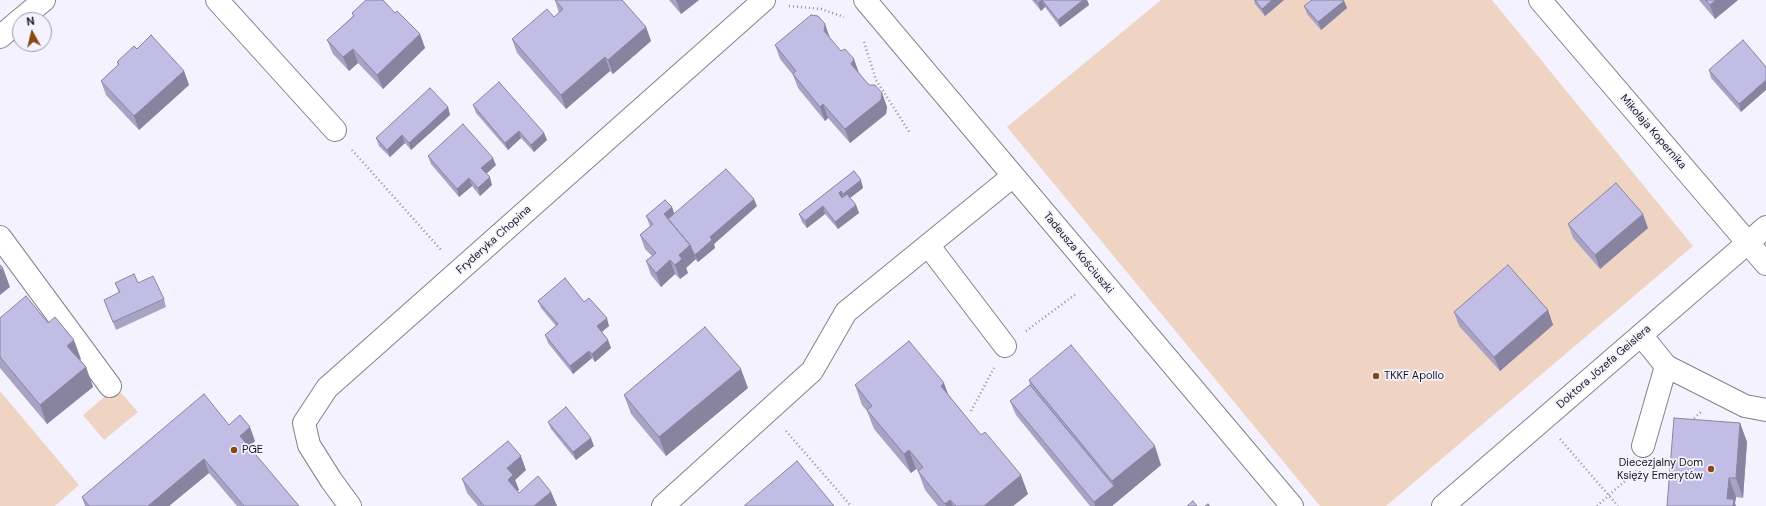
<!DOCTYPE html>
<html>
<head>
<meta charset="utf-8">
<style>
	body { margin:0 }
	#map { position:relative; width:1766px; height:506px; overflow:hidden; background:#f3f2fe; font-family:"DM Sans",sans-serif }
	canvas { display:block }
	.north { position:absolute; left:12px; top:12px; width:40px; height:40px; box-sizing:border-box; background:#f3f2fe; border:1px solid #9b9ba4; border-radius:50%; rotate:352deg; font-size:11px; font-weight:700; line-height:16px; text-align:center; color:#18181c }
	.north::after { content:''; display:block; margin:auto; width:14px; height:18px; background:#894813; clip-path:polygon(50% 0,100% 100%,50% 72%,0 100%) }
</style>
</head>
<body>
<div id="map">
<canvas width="1766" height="506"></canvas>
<div class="north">N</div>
</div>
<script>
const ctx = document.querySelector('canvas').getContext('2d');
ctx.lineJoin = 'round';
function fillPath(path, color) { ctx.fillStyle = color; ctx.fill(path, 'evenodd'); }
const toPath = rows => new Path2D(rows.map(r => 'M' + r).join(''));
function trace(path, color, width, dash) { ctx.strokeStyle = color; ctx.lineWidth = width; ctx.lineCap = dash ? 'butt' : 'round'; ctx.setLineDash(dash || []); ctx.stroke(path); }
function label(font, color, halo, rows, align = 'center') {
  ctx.font = font + ' "DM Sans",sans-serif'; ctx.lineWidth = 3.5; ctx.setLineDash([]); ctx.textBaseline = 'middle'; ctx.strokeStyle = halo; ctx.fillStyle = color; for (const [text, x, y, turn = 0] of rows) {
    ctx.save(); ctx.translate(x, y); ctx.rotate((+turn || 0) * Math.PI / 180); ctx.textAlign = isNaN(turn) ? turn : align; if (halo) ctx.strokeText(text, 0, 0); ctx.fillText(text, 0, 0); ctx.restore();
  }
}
fillPath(toPath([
	[1161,0,1492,0,1693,246,1386,506,1320,506,1007,127],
	[116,387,138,412,104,440,83,415],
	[0,391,79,485,55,506,0,506]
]), '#efd4c3');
const minor = toPath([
	[217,0,335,130],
	[865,0,1292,506],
	[1540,0,1766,264],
	[20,20,44,0],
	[0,37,20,20],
	[0,237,110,386],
	[928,245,1005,346],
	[1641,335,1666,366],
	[1643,446,1666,366,1745,406,1766,410],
	[350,506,331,480,309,445,304,423,327,388,764,0],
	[663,506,812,371,846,312,1013,176],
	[1443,506,1766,227]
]);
trace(minor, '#83828c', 24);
trace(toPath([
	[789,6,821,9,844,17],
	[864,42,876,80,910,133],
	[352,150,442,251],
	[1026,331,1076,294],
	[971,411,994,368],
	[1691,421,1701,412],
	[786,431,851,506],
	[1560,439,1618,506],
	[1597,506,1636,471]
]), '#92929a', 2.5, [1, 3]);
trace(minor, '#fff', 22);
fillPath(toPath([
	[555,0,622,0,646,27,651,41,613,74,610,71,566,109,517,53,512,39,554,17,559,13],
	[669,0,699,0,681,14],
	[1032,0,1087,0,1089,5,1060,27,1045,7,1041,11],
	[1254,0,1284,0,1265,16,1255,4],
	[1699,0,1738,0,1715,19],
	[1344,1,1347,8,1321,30,1307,14,1304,6],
	[352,13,395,13,420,34,425,48,383,89,358,63,349,71,333,54,327,40,353,16],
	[830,38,869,85,882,93,887,107,886,114,850,143,828,118,825,121,798,88,793,75,780,59,775,45],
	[1743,40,1741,112,1711,78,1709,70],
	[137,49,184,71,189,85,139,130,106,95,101,81,118,65,117,62],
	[473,105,544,133,547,140,534,152,521,138,508,150,476,113],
	[448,107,450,115,411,150,405,143,390,157,379,146,376,138],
	[428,156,496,165,486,174,492,185,480,196,472,186,459,197,431,164],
	[854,171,863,188,850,198,856,205,859,213,838,229,825,214,807,228,802,222,799,214],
	[757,206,714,244,715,248,698,262,695,259,686,268,688,273,680,279,675,274,661,287,651,275,646,261,652,256,645,249,640,235,650,226,646,216,672,207,674,214],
	[1568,224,1648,228,1600,269,1573,238],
	[115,283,138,283,164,299,166,307,116,330,104,300,119,293],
	[538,301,609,326,602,332,608,340,611,348,595,362,592,358,573,374,548,343,545,335,556,326,541,308],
	[1548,310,1553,325,1500,371,1459,326,1454,312],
	[0,318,48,323,81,359,80,360,86,367,93,387,47,424,0,368],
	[1029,380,1161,465,1112,506,1090,506,1016,415,1010,401,1030,385],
	[855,385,948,395,1028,494,1013,506,938,506,925,490,918,471,916,469,911,473,874,429,867,411,862,405],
	[748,388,666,456,631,414,624,395],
	[548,422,594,446,576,460,551,429],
	[1740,423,1747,442,1743,498,1736,497,1735,503,1667,506],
	[229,425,255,441,249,447,299,506,237,506,209,473,169,506,85,506,82,497],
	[526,470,515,480,519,490,517,491,519,493,551,492,557,506,478,506,467,493,462,479]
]), '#a7a3c4');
fillPath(toPath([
	[676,0,699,0,681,14],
	[1042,0,1045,7,1041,11,1038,3],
	[1083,0,1087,0,1089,5,1060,27,1058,20],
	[1272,0,1284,0,1265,16,1262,9],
	[1716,0,1738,0,1715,19,1710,5],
	[1344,1,1347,8,1321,30,1318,22],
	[825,24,830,38,824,31],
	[646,27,651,41,613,74,608,60],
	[420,34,425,48,383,89,377,75],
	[353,49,358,63,349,71,343,57],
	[605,57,610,71,566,109,561,95],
	[854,59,859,73,851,64],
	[184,71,189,85,139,130,134,116],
	[1766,80,1766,90,1741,112,1739,104],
	[882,93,887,107,886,114,850,143,845,129],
	[823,104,828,118,825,121,820,107],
	[448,107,450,115,411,150,409,143],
	[519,131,521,138,508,150,505,143],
	[544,133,547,140,534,152,531,145],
	[402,135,405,143,390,157,387,150],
	[493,158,496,165,484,176,481,168],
	[490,177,492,185,480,196,478,188],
	[469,178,472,186,459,197,457,189],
	[861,180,863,188,846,201,843,194],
	[841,191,844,199,842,201,839,193],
	[754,199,757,206,714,244,715,248,698,262,695,255,710,237],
	[856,205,859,213,838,229,835,222],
	[823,206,825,214,807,228,805,221],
	[672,207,677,222,671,227,664,214],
	[1643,214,1648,228,1600,269,1595,255],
	[690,245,696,259,686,268,688,273,680,279,675,265,679,255],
	[670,260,675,274,661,287,656,273],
	[3,268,10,287,0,295,0,270],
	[1548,310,1553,325,1500,371,1494,357],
	[607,318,609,326,599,334,597,326],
	[74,340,81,359,74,365,67,346],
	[608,340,611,348,595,362,592,354],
	[589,351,592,358,573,374,570,366],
	[86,367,93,387,47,424,40,405],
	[741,369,748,388,666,456,659,437],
	[944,383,951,402,941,386],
	[1740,423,1747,442,1743,498,1736,478],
	[250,427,255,441,245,450,240,436],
	[591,438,594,446,576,460,573,452],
	[1155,446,1161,465,1112,506,1095,506,1094,502,1114,486,1112,481],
	[909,450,916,469,911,473,904,454],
	[521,456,526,470,515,480,519,490,513,494,508,480,507,468],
	[204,459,209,473,169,506,148,506],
	[1021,475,1028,494,1013,506,984,506],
	[1729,478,1736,497,1735,503,1736,506,1730,506,1727,499],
	[551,492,557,506,534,506],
	[950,500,953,506,946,506,945,504]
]), '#8884a0');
const building = toPath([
	[366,0,383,0,395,13,397,11,420,34,377,75,353,49,343,57,327,40,354,16,352,13,366,0],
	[555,0,622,0,646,27,608,60,605,57,561,95,512,39,547,9,554,17,563,9,555,0],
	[1035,0,1042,0,1038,3,1035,0],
	[1042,0,1083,0,1058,20,1042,0],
	[1255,0,1272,0,1262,9,1255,0],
	[1312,0,1343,0,1344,1,1318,22,1304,6,1312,0],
	[1706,0,1716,0,1710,5,1706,0],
	[811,15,818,16,825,24,824,31,841,51,845,49,854,59,851,64,869,85,875,85,882,93,881,100,845,129,823,104,820,107,793,74,796,71,775,45,811,15],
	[151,35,184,71,134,116,101,81,119,64,117,62,134,46,137,49,151,35],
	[1743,40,1766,67,1766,80,1739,104,1709,70,1743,40],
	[499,82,544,133,531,145,519,131,505,143,473,105,499,82],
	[430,88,448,107,409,143,402,135,387,150,376,138,430,88],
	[463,124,493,158,481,168,490,177,478,188,469,178,457,189,428,156,463,124],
	[726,169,754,199,710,237,712,240,695,255,693,252,690,245,668,219,726,169],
	[854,171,861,180,843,194,841,191,839,193,842,198,847,194,856,205,835,222,823,206,805,221,799,214,854,171],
	[1616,183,1643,214,1595,255,1568,224,1616,183],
	[665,200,672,207,664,214,690,245,679,255,682,259,675,265,670,260,656,273,646,261,656,253,640,235,653,224,646,216,665,200],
	[0,265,3,268,0,270,0,265],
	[1508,265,1548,310,1494,357,1454,312,1508,265],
	[134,274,138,283,153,276,164,299,113,322,104,300,120,292,115,283,134,274],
	[565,278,584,302,589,298,607,318,597,326,608,340,592,354,589,351,570,366,545,335,558,324,538,301,565,278],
	[26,296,48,323,55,317,74,340,67,346,86,367,40,405,0,357,0,318,26,296],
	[705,327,741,369,659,437,624,395,705,327],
	[909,341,944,383,941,386,981,435,985,432,1021,475,984,506,956,506,950,500,945,504,918,471,923,467,909,450,904,454,867,410,872,406,855,385,909,341],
	[1071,345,1155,446,1112,481,1029,380,1071,345],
	[1030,385,1114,486,1094,502,1010,401,1030,385],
	[204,394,229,425,240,415,250,427,240,436,299,506,244,506,204,459,148,506,89,506,82,497,204,394],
	[566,407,591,438,573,452,548,422,566,407],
	[1674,418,1740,423,1736,478,1729,478,1727,499,1734,499,1733,506,1667,506,1674,418],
	[508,441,521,456,507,468,513,475,508,480,519,493,538,476,551,492,534,506,484,506,462,479,508,441],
	[797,461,834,506,744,506,797,461],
	[1193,501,1197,506,1187,506,1193,501],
	[1208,504,1210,506,1205,506,1208,504]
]);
fillPath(building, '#c2bde4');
trace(building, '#8884a0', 1);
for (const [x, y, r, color] of [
	[1376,376,4,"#894813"],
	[234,450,4,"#894813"],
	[1711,469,4,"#894813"]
]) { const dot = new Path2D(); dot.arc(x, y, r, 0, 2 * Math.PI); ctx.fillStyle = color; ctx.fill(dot); trace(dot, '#f3f2fe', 1.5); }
label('11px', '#18181c', '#f3f2fe', [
	["Mikołaja Kopernika",1653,132,49],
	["Fryderyka Chopina",494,240,-42],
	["Tadeusza Kościuszki",1078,253,50],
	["Doktora Józefa Geislera",1604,367,-41]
]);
label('11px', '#18181c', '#f3f2fe', [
	["TKKF Apollo",1384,376],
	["PGE",242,450],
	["Diecezjalny Dom",1703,463,"right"],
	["Księży Emerytów",1703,476,"right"]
], 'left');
</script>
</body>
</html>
